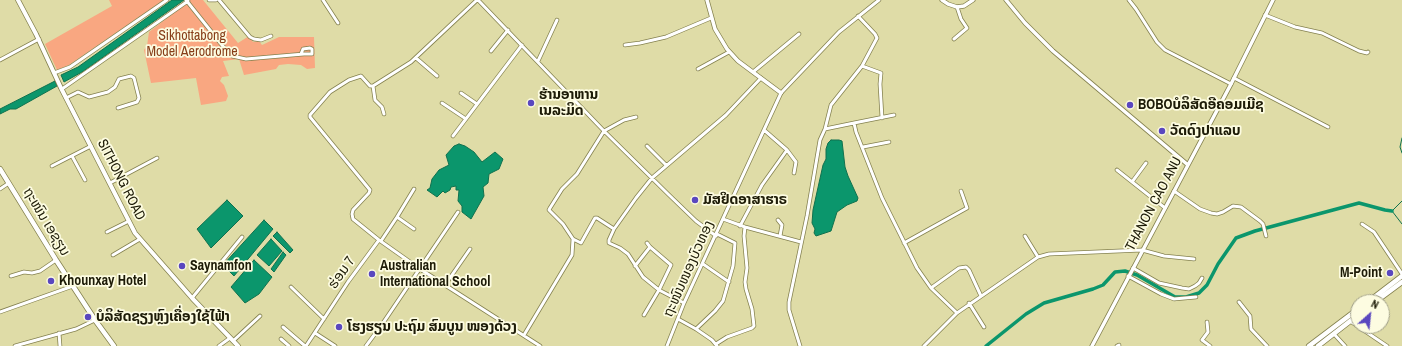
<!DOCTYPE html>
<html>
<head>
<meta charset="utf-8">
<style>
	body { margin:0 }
	#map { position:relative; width:1402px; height:346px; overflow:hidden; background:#dfdca7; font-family:"Archivo Narrow",sans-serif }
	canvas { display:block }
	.north { position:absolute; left:1350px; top:294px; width:40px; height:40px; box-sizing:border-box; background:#fdfce1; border:1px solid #a3a28a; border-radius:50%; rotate:27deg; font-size:11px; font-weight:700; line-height:16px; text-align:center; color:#1d1b07 }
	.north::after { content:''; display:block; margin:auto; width:14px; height:18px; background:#5a47bf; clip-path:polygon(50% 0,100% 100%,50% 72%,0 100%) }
</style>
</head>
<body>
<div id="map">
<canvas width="1402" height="346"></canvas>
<div class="north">N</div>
</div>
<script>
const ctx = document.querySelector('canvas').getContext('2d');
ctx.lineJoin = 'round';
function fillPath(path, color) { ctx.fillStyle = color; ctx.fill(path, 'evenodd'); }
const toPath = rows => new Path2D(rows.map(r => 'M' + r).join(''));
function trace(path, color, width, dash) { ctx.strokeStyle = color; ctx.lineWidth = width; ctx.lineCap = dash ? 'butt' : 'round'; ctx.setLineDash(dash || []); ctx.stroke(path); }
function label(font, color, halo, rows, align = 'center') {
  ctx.font = font + ' "Archivo Narrow","Noto Sans Lao",sans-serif'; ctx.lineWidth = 3.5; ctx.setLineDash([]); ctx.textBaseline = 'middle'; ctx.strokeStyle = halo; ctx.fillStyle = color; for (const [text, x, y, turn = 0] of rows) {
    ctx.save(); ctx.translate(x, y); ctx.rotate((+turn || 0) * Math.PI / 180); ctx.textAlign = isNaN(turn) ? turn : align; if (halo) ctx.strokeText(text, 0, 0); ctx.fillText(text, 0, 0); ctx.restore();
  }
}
fillPath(toPath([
	[109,0,164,0,69,65,57,70,45,44,112,6],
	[190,0,203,0,238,43,249,36,253,42,259,41,262,45,279,37,314,37,315,68,307,69,301,65,288,64,279,65,276,69,244,75,239,59,223,61,229,76,222,77,220,81,224,85,228,96,226,101,201,105,196,78,151,83,144,50,147,46,149,32]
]), '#f9a781');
const water = toPath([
	[172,0,184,0,82,72,64,82,61,75,78,67,172,0],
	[55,81,57,86,16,109,10,109,0,114,0,109,55,81],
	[831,140,839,140,842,141,845,167,848,176,858,198,857,201,847,205,837,212,831,231,816,236,814,233,815,229,812,223,813,210,823,165,826,159,826,149,828,143,831,140],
	[459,144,465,146,474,152,482,162,495,152,503,159,499,169,489,174,488,183,483,187,484,196,471,219,462,212,462,206,458,201,459,190,456,190,456,186,451,187,450,190,445,193,443,191,437,197,427,190,430,188,432,179,439,170,449,165,446,155,454,146,459,144],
	[227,200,243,216,211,248,197,229,227,200],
	[264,220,273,229,234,276,223,265,264,220],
	[277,232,293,250,290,253,273,236,277,232],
	[271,239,282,251,269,266,257,255,271,239],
	[283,252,286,255,274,272,271,269,283,252],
	[254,260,272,277,259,294,245,303,231,287,254,260]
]);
fillPath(water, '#0b966c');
trace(water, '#10714e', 1);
trace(toPath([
	[1402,138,1400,147,1402,153],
	[1402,201,1392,211,1402,224]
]), '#10714e', 1);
trace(toPath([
	[986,346,1026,314,1044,303,1093,289,1103,285,1115,272,1125,271,1137,275,1175,297,1186,297,1199,293,1207,285,1218,264,1236,238,1255,231,1359,203,1385,210,1392,211]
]), '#0b966c', 3.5);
const minor = toPath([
	[186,0,226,50,232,56,246,59,304,54,312,54,312,49,310,48,303,49,301,54],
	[209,0,216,0],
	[219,0,250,37,254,39,261,40,271,36],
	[323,0,338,23],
	[478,0,604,131,668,194,696,221,716,236],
	[1129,0,1136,9,1157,42,1165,50,1231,84],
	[1265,15,1295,27,1322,33,1359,51,1367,53,1368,52],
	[954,39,967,28,961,19,957,7],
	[625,45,640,43,666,37,711,18],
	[491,51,508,30],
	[416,58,437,76],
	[0,60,39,39],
	[538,61,557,20],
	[862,66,881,73,880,84,882,118],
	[698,69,729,52],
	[753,72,799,34],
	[54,73,70,67,167,0],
	[1234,78,1328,127],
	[373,86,370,86,361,76,349,80,330,92,310,115,310,117,370,190,369,193,353,210,352,214,353,219,379,240,420,269,540,346],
	[373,86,411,62,477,0],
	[373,86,375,100,382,107,384,114],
	[62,89,188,1],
	[461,93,477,104],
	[66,98,78,92,89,97,108,92,115,87,119,79,131,76,134,78,139,98,137,102,118,108],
	[442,103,466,119],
	[894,115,854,123,856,132,882,198,917,268,931,288,957,313],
	[825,129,854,123],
	[764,130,787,150,796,162,794,173],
	[453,136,522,45],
	[647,146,666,165],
	[863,147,889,142],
	[72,156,85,180],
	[52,166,91,146],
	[1117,170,1165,208],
	[1132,182,1146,163],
	[110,183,157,158],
	[0,189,9,183],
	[1174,191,1200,209,1211,213,1217,214,1223,212,1233,206,1241,207,1260,221,1263,224,1266,236],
	[397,217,414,229],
	[723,219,745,227,801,242],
	[778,220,782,225,780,236],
	[1362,224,1374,232,1402,274],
	[740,226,762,185,787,150],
	[107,232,129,221],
	[1025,236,1038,257],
	[573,239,581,243,595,218,597,218,614,229],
	[381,241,397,217,414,189],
	[904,243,967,208,961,191],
	[113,255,140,239],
	[703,264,729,282],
	[635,266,650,247],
	[1133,268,1159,283,1182,288,1189,289,1195,286,1199,283,1202,278],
	[11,276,24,272,32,273,40,271,56,260],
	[1128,276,1161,294,1174,299,1196,297],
	[445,285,470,249],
	[291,287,324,319],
	[931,288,959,268,966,267,969,270,981,296],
	[192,298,242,237],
	[1239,302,1250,316,1251,329,1267,346],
	[684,303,659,290,643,277,628,254,620,248,609,243,609,240,614,229,636,198,652,178,726,115,761,78],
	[969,303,984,327],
	[0,312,73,286],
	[644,315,659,290,671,265,650,247,647,243],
	[678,319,696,329,712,340,717,346],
	[1350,321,1387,346],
	[1207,322,1208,332,1202,340,1210,346],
	[283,327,305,346],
	[696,329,715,311,723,301,733,266,735,243,717,234],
	[59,333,60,346],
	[315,333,335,346],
	[1334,334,1345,346],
	[524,335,572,255,573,239,563,224,549,210,550,208,562,189,577,174,604,131,624,120,636,117],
	[281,339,289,346],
	[233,341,260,316],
	[716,344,727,337,752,328,754,326,752,309,746,289,745,282,747,268,744,236,745,227],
	[15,346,76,329,95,320],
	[219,346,230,338],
	[306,346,348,282,379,240],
	[366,346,383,323,458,212],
	[667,346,684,303,781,93,839,32,879,0],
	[800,346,789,310,789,302,807,216,820,140,825,129,831,105,862,66,877,38,875,34,858,16],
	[924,346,957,313,1038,257,1049,254,1142,250,1164,256,1194,259],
	[1117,346,1119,345,1119,346]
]);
const tertiary = toPath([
	[707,0,715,29,727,49,738,61,781,93],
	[942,0,948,4,957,7,964,6,973,0],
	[1006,0,1025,23,1053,51,1188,165],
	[1092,346,1231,84,1273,0]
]);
const secondary = toPath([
	[18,0,36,34,61,88,135,233,192,298,238,346]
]);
const primary = toPath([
	[0,169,56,260,95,320,114,346],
	[1368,302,1402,276],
	[1375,302,1402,282],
	[1309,346,1358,309],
	[1318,346,1358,315]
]);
trace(minor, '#84814f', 4.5);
trace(tertiary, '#84814f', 5);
trace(secondary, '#84814f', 5.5);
trace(primary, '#84814f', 6);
trace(minor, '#fff', 3);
trace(tertiary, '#fff', 3.5);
trace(secondary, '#fff', 4);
trace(primary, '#fff', 4.5);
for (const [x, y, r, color] of [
	[531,103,4,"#5a47bf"],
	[1130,105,4,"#5a47bf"],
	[1162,131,4,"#5a47bf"],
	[695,200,4,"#5a47bf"],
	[182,266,4,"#5a47bf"],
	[1390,273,4,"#5a47bf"],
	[372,274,4,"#5a47bf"],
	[51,281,4,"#5a47bf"],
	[88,317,4,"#5a47bf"],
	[339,327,4,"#5a47bf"]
]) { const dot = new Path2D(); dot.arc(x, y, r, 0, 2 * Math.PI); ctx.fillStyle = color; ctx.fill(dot); trace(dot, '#fdfce1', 1.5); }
label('14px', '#873e19', '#fdfce1', [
	["Sikhottabong",192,36],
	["Model Aerodrome",192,52]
]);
label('bold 14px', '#1d1b07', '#fdfce1', [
	["ຮ້ານອາຫານ",539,95],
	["ເນລະມິດ",539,111],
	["BOBOບໍລິສັດອີຄອມເມີຊ",1138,105],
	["ວັດດົງປາແລບ",1170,131],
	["ມັສຢິດອາສາຮາຣ",703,200],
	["Saynamfon",190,266],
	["Australian",380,266],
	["International School",380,282],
	["M-Point",1382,273,"right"],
	["Khounxay Hotel",59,281],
	["ບໍລິສັດຊຽງຫຼົງເຄື່ອງໃຊ້ໄຟ້າ",96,317],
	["ໂຮງຮຽນ ປະຖົມ ສົມບູນ ໜອງດ້ວງ",347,327]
], 'left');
label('14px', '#1d1b07', '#fdfce1', [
	["SITHONG ROAD",121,180,63],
	["THANON CAO ANU",1154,204,-62],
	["ຖະໜົນ ເອຊຽນ",46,222,59],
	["ຖະໜົນໜອງບົວທອງ",689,269,-66],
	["ຮ່ອມ 7",342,273,-55]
]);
</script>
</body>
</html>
